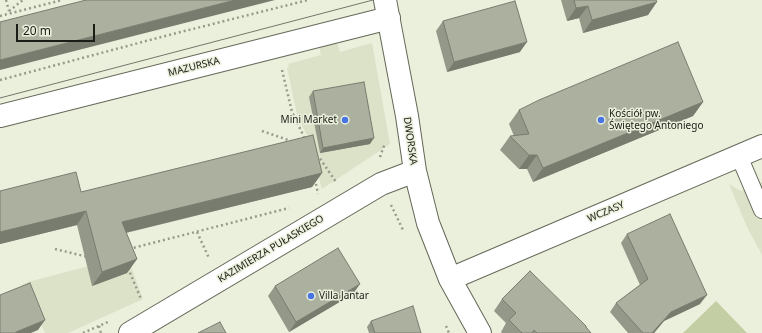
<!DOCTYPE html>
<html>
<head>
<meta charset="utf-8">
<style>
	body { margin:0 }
	#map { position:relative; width:762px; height:333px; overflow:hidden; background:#eaf0dc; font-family:"Noto Sans",sans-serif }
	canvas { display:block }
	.scale { position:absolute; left:16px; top:24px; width:79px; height:18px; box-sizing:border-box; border:2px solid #1a1c15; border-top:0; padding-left:5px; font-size:12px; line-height:14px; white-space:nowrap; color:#1a1c15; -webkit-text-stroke:3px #eaf0dc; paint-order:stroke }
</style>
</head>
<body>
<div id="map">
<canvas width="762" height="333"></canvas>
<div class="scale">20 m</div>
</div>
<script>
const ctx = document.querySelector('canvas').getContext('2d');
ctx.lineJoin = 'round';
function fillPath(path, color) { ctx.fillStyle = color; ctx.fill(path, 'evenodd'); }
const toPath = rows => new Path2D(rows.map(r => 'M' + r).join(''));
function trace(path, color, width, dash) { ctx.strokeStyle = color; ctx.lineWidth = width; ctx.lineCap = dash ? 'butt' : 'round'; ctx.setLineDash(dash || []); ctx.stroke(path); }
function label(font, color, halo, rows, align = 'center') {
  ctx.font = font + ' "Noto Sans",sans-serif'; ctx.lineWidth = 3; ctx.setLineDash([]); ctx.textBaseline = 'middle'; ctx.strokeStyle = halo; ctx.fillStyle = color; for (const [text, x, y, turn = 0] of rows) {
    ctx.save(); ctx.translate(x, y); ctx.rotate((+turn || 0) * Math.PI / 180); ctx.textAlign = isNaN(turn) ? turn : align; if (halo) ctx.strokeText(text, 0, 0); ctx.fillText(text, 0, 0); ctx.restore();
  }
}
fillPath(toPath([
	[336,40,340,52,372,43,390,144,322,189,309,140,297,114,287,68,289,67,288,64,321,55,319,45],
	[762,182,762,255,747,227,729,184,741,191],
	[127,256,143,299,68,333,45,333,38,317,20,286,28,282]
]), '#dbe2c8');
fillPath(toPath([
	[716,301,747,333,683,333]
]), '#c4cea5');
const service = toPath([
	[739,156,762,210]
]);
const minor = toPath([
	[385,0,407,116,415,171,428,223,450,279,480,333],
	[0,116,389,18],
	[450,279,762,146],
	[130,333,381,184,415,171]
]);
trace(service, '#646858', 18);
trace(minor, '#646858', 24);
trace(toPath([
	[6,0,9,11],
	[9,11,23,0],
	[0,16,62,0],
	[282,70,292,112,305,139],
	[0,80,161,37,308,0],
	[262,131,291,141],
	[316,157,319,157,336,182],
	[380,157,385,143],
	[315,179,318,194],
	[391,205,403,230],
	[197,232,209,258],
	[55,249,88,257],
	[129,249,289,208],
	[128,268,141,299],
	[99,326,101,333],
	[446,326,449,333],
	[83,333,108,322]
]), '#969b8c', 2.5, [2, 3]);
trace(service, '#fff', 16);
trace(minor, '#fff', 22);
trace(toPath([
	[0,98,373,0]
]), '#73776b', 1);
fillPath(toPath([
	[561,0,656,0,648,15,583,33,579,18,567,21],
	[443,21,520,52,447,72,436,31],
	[313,91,370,144,320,153,309,97],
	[703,102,693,116,533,182,527,169,519,169,500,150,510,136,514,136,509,124,519,110],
	[322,173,312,187,126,233,137,259,127,273,92,286,77,225,0,244,0,191,81,192],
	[627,234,700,304,664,321,654,333,628,333,610,312,616,303,640,285,621,243],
	[275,286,353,294,289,332,268,296],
	[502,299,586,328,591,333,502,333,501,332,506,323,494,311],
	[371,321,421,333,369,333,367,327]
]), '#949889');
fillPath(toPath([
	[235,0,275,0,0,70,0,60],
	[657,2,648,15,583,33,592,20],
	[588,6,579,18,567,21,576,8],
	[527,42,520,52,447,72,454,62],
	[703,102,693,116,533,182,543,168],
	[374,138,370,144,320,153,323,148],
	[529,155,537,155,527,169,519,169],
	[322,173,312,187,112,236,122,222],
	[86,211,77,225,0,244,0,232],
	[137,259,127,273,92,286,102,272],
	[360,284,353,294,289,332,296,322],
	[707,295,700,304,664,321,654,333,652,333,671,312],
	[45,320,38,330,31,333,15,333,16,332]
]), '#787c6f');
const building = toPath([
	[86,0,235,0,0,60,0,22,86,0],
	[574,0,656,0,657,2,592,20,588,6,576,8,574,0],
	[515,1,527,42,454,62,443,21,515,1],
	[678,42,703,102,543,168,537,155,529,155,510,136,529,134,519,110,539,100,678,42],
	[364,82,374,138,323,148,313,91,364,82],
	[313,135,322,173,122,222,137,259,102,272,86,211,0,232,0,191,76,172,81,192,313,135],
	[670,214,707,295,671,312,652,333,643,333,616,303,648,279,627,234,670,214],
	[338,248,360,284,296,322,275,286,338,248],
	[530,271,586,326,586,327,591,333,537,333,534,330,532,333,522,333,509,320,516,313,502,299,530,271],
	[30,283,45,320,16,332,16,333,0,333,0,295,30,283],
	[413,306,421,333,375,333,371,321,413,306],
	[220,322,226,333,198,333,220,322]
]);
fillPath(building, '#acb19f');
trace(building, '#787c6f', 1);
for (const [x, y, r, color] of [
	[345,120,4,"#4774e6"],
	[601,120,4,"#4774e6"],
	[311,296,4,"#4774e6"]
]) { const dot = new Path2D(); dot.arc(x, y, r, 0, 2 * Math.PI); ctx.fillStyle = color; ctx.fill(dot); trace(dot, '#eaf0dc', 1.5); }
label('10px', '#1a1c15', '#eaf0dc', [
	["MAZURSKA",194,67,-14],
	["DWORSKA",410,141,82],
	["WCZASY",606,212,-23],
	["KAZIMIERZA PUŁASKIEGO",271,249,-31]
]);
label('10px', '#1a1c15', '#eaf0dc', [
	["Kościół pw.",609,114],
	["Świętego Antoniego",609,126],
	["Mini Market",337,120,"right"],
	["Villa Jantar",319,296]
], 'left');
</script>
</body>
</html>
